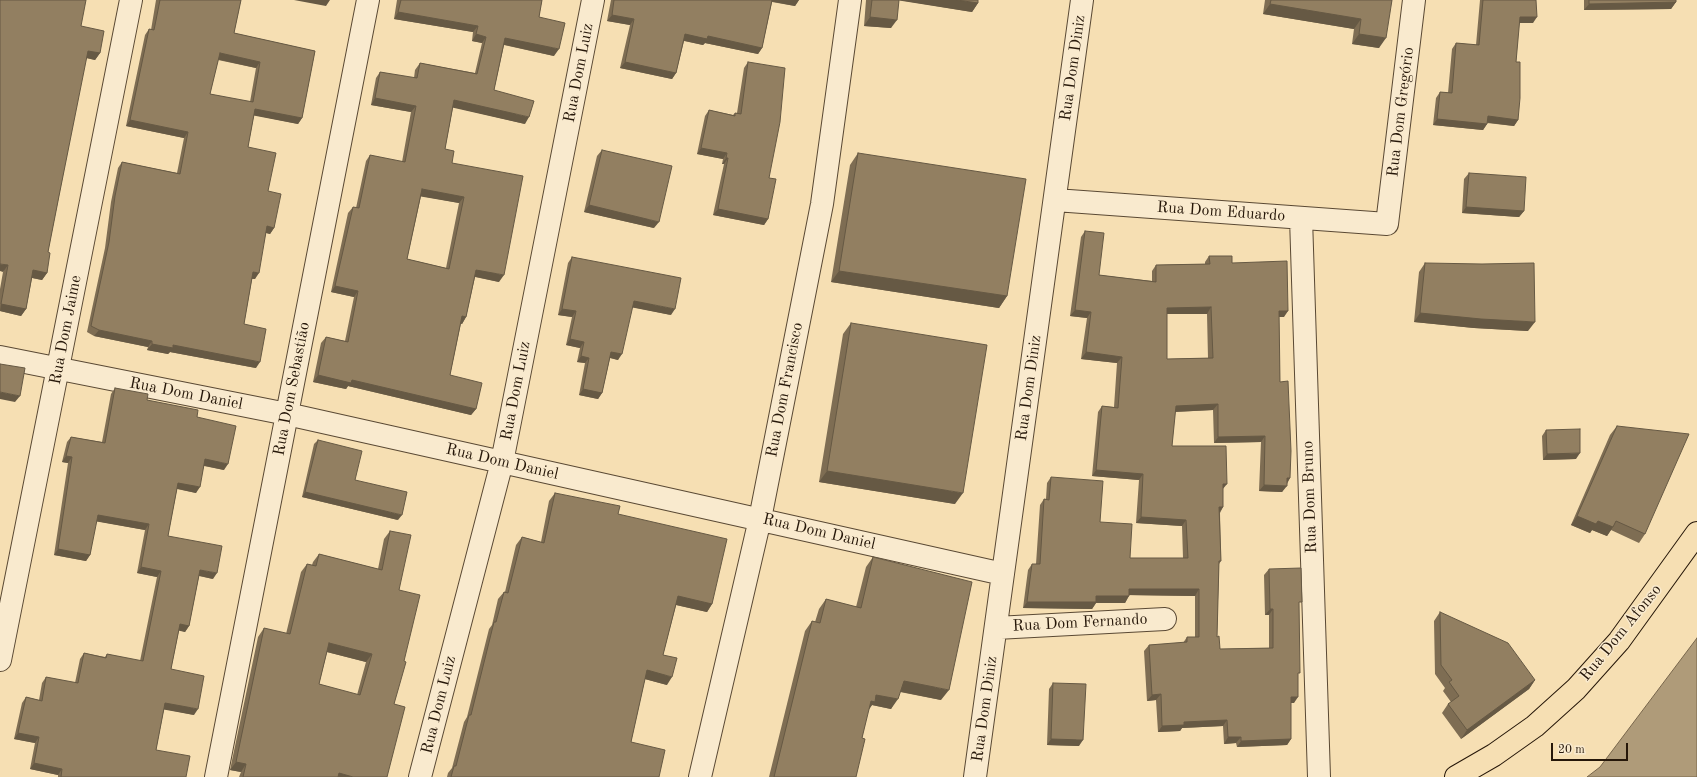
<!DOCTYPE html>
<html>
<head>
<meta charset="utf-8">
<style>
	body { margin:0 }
	#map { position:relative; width:1697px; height:777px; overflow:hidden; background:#f6dfb3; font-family:"Old Standard TT",serif }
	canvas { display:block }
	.scale { position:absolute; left:1551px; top:743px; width:77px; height:18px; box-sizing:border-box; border:2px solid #261709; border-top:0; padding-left:5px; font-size:12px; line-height:14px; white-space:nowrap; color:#261709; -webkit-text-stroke:3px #f9eace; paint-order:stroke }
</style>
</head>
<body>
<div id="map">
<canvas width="1697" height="777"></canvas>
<div class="scale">20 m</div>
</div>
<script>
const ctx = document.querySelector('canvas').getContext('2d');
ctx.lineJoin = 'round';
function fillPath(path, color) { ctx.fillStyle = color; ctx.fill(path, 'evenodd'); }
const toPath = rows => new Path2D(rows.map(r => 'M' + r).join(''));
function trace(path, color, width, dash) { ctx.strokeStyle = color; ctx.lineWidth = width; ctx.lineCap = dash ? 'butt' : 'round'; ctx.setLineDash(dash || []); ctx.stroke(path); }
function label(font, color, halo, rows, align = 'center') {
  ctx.font = font + ' "Old Standard TT",serif'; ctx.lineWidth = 3; ctx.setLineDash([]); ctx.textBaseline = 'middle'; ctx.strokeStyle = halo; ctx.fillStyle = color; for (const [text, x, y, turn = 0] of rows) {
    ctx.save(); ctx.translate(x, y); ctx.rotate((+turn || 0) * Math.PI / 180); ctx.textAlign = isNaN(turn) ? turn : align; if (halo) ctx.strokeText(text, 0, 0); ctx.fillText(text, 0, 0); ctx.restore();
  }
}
const water = toPath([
	[1697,638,1697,777,1587,777,1600,767,1697,638]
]);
fillPath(water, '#af9b79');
trace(water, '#78664c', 1);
const minor = toPath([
	[1055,200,1387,224,1414,0],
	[1301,218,1319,777],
	[0,357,287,414,1003,574],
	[996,628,1165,619],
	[0,660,131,0],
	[216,777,368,0],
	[420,777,502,462,593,0],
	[700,777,760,519,822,204,850,0],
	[975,777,1082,0]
]);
const major = toPath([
	[1456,777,1494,755,1535,726,1576,689,1619,641,1697,533]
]);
trace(minor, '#5a4934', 24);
trace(major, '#261709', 24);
trace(minor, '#f9eace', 22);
trace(major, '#f6dfb3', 22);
fillPath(toPath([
	[156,0,241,0,234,33,315,51,302,118,298,124,254,115,248,147,268,191,274,228,270,234,266,233,255,279,252,279,244,324,256,368,170,352,168,354,147,350,148,347,94,336,87,332,105,248,111,202,118,168,122,162,177,173,184,138,126,126,145,35,149,29,151,30],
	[218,60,256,68,250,102,210,94],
	[397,0,542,0,539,17,554,56,504,45,494,90,525,124,453,107,445,149,452,163,499,282,475,277,466,317,462,324,461,323,450,375,476,409,471,415,348,386,346,389,313,382,321,343,326,337,345,341,354,297,331,292,348,213,353,207,356,208,366,161,370,155,402,162,411,112,371,105,376,78,380,72,414,78,415,70,420,63,475,73,482,43,472,41,473,32,394,19],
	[421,196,459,203,446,268,407,259],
	[611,0,799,0,795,6,772,2,762,48,758,54,705,43,703,45,684,41,676,73,672,79,620,68,630,25,607,21],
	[866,0,978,0,978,3,972,12,899,0,891,28,864,26],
	[1265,0,1392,0,1379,48,1352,44,1354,29,1263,14],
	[1480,0,1536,0,1533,23,1519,23,1516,62,1518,120,1514,126,1487,123,1487,124,1483,130,1433,125,1436,98,1440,92,1448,93,1452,49,1456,43,1476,45],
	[1584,0,1676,0,1676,2,1671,9,1584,10],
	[81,26,100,53,95,60,86,58,59,196,48,252,47,273,42,280,32,278,26,309,21,316,0,311,0,289,3,272],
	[748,62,769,178,768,219,764,225,713,215,724,164,722,164,723,159,697,154,705,116,709,110,733,115,735,113,737,113,744,68],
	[602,150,654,228,584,212,597,156],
	[858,153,1007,296,999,308,831,282,850,165],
	[1469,173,1524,211,1519,217,1462,213,1464,179],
	[1085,231,1099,275,1152,281,1152,271,1156,265,1205,264,1205,262,1209,256,1232,263,1284,317,1279,317,1280,382,1290,478,1287,484,1282,492,1259,491,1261,442,1214,443,1213,410,1175,412,1172,446,1223,489,1223,507,1220,513,1221,561,1219,564,1217,637,1220,649,1269,648,1269,615,1265,615,1264,575,1269,569,1299,605,1298,676,1294,703,1291,703,1291,739,1287,745,1237,747,1236,743,1224,744,1223,726,1182,728,1180,731,1158,732,1156,700,1147,701,1144,651,1149,645,1183,643,1187,637,1195,637,1195,596,1129,595,1125,603,1096,603,1092,609,1023,608,1028,570,1032,564,1036,564,1040,505,1044,499,1046,499,1047,483,1051,477,1100,522,1130,558,1183,558,1182,526,1136,523,1139,480,1092,476,1098,412,1102,406,1114,407,1117,363,1081,359,1087,318,1070,316,1081,237],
	[1167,314,1207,314,1208,358,1167,359],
	[572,257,671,315,632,307,618,360,610,358,602,393,598,399,579,395,585,363,577,362,580,348,566,345,572,317,558,315,568,263],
	[1425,263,1528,331,1474,328,1414,322,1419,272],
	[851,323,955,504,819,482,843,334],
	[115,388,147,400,197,417,224,470,204,466,196,493,177,489,168,536,213,579,199,576,189,626,185,632,179,630,171,669,194,715,164,709,156,750,186,777,58,777,58,775,30,769,35,743,14,739,22,703,26,697,39,700,42,683,46,677,75,683,80,659,84,653,105,657,107,654,140,661,157,577,137,573,145,530,96,521,90,555,86,561,54,555,68,463,62,462,67,442,71,437,102,442,111,394],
	[1617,426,1645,534,1639,543,1611,530,1607,536,1592,530,1590,533,1571,525,1610,435],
	[1546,430,1576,459,1543,460,1542,436],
	[318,440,355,480,398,520,302,497,314,444],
	[555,493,618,514,712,604,707,612,676,605,663,655,667,685,645,679,631,742,659,777,447,777,448,773,452,768,464,722,467,717,489,629,492,625,498,599,504,592,505,592,516,545,522,537,541,542,549,501],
	[390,531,399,590,404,661,394,704,387,777,239,777,241,772,230,770,258,637,264,628,286,634,301,572,307,564,312,565,313,562,319,554,378,569,384,539],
	[327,652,366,662,357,695,319,684],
	[873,557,941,700,900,692,891,709,872,705,868,711,862,738,856,777,769,777,805,631,812,621,815,622,819,609,826,599,856,607,866,567],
	[1440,612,1535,680,1529,689,1461,739,1442,713,1448,704,1451,702,1443,691,1445,688,1435,674,1434,621],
	[1053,683,1079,746,1047,745,1049,689]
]), '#7e6d53');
fillPath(toPath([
	[294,0,330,0,326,6],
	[770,0,799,0,795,6,769,1],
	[896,0,957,0,978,3,972,12],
	[1676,2,1671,9,1584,10,1589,4],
	[1270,4,1361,19,1354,29,1263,14],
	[398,12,478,26,473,32,394,19],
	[612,15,634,19,630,25,607,21],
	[870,17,897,20,891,28,864,26],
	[1520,17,1537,17,1533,23,1515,23],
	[476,34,486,37,482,43,472,41],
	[685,34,708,36,762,48,758,54,705,43,703,45,681,40],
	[1359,34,1386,38,1379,48,1352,44],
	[505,38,559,49,554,56,501,44],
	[88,51,100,53,95,60,83,57],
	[220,53,260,62,256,68,216,59],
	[625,62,676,73,672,79,620,68],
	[375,98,416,106,411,112,371,105],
	[454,100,529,117,525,124,450,107],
	[255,109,302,118,298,124,251,115],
	[1488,116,1518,120,1514,126,1483,122],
	[1437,119,1487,124,1483,130,1433,125],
	[130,120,188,132,184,138,126,126],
	[701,148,727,153,723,159,697,154],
	[726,158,728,158,724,164,722,164],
	[422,189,464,197,459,203,418,196],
	[589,205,659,222,654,228,584,212],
	[1466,207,1524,211,1519,217,1462,213],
	[718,209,768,219,764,225,713,215],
	[267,226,274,228,270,234,263,232],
	[0,264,8,265,3,272,0,271],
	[33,270,47,273,42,280,28,277],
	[476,270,504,275,499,282,472,276],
	[839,271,1007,296,999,308,831,282],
	[253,272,259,273,255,279,249,278],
	[335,286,358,291,354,297,331,292],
	[634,301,675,309,671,315,630,307],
	[1,304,26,309,21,316,0,311],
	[1211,307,1207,314,1163,314,1167,308],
	[562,309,576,311,572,317,558,315],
	[1075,310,1091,312,1087,318,1070,316],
	[1279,311,1288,311,1284,317,1274,317],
	[1420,313,1535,322,1528,331,1474,328,1414,322],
	[462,316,466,317,462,324,458,323],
	[99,330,152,341,148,347,94,336],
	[570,339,584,342,580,348,566,345],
	[152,344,173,345,260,362,256,368,170,352,168,354,147,350],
	[611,352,622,354,618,360,607,357],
	[1086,352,1122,357,1117,363,1081,359],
	[581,356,589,358,585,363,577,362],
	[318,375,352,380,476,409,471,415,348,386,346,389,313,382],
	[583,389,602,393,598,399,579,395],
	[0,392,20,396,15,402,0,399],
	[1218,404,1213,410,1172,412,1176,406],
	[1265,436,1261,442,1214,443,1218,437],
	[1580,453,1576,459,1543,460,1547,454],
	[66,456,72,457,68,463,62,462],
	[205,459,228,464,224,470,201,465],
	[1096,470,1143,474,1139,480,1092,476],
	[827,471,963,493,955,504,819,482],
	[1287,478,1290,478,1286,484],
	[178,483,200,487,196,493,174,488],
	[1223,484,1227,484,1222,490],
	[1264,485,1287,486,1282,492,1259,491],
	[305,492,402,515,398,520,302,497],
	[1219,507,1223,507,1219,513],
	[98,515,149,524,145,530,94,521],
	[1577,516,1598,521,1613,527,1607,536,1592,530,1590,533,1571,525],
	[1141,517,1186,520,1182,526,1136,523],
	[58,549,90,555,86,561,54,555],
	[141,567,161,571,157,577,137,573],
	[200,570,217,573,213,579,196,575],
	[1129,589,1199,589,1195,596,1125,595],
	[678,596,712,604,707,612,672,604],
	[1096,596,1129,596,1125,603,1096,603,1092,609,1023,608,1027,602],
	[1270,609,1273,609,1269,615,1265,615],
	[180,624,189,626,185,632,176,630],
	[329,643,372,654,366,662,323,651],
	[647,670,672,677,667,685,641,678],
	[1535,680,1529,689,1461,739,1467,730],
	[904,681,949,690,941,700,897,691],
	[1161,694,1156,700,1147,701,1152,695],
	[876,695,898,699,891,709,872,705,867,712,871,701],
	[1291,697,1298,697,1294,703,1287,703],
	[165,703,198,709,194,715,161,709],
	[1227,720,1223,726,1182,728,1180,731,1158,732,1162,726,1184,722],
	[18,733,39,737,35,743,14,739],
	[1228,737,1241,737,1236,743,1224,744],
	[1051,739,1083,740,1079,746,1047,745],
	[1291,739,1287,745,1237,747,1241,741],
	[236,762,246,764,241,772,230,770],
	[34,763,62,769,58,775,30,769],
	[339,773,353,777,337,777]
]), '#665944');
const building = toPath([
	[0,0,86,0,81,26,104,31,100,53,88,51,59,196,48,252,50,253,47,273,33,270,26,309,1,304,8,265,0,264,0,0],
	[160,0,241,0,234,33,315,51,302,118,255,109,248,147,276,153,268,191,281,194,274,228,267,226,259,273,253,272,244,324,266,329,260,362,173,345,173,348,152,344,152,341,99,330,91,326,109,242,115,196,122,162,180,174,188,132,130,120,149,29,154,30,160,0],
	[220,53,260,62,253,102,210,94,220,53],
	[401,0,542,0,539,17,565,23,559,49,505,38,494,90,534,101,529,117,454,100,445,149,454,151,452,163,523,176,504,275,476,270,466,317,462,316,450,375,482,383,476,409,352,380,351,383,318,375,326,337,348,342,358,291,335,286,353,207,359,208,370,155,405,162,416,106,375,98,380,72,417,78,420,63,477,74,486,37,476,34,478,26,398,12,401,0],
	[422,189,464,197,449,269,407,259,422,189],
	[614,0,772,0,762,48,708,36,707,39,685,34,676,73,625,62,634,19,612,15,614,0],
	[872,0,899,0,897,20,870,17,872,0],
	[957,0,978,0,978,3,957,0],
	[1271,0,1392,0,1386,38,1359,34,1361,19,1270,4,1271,0],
	[1483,0,1536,0,1537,17,1520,17,1516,62,1520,62,1520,98,1518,120,1488,116,1487,124,1437,119,1440,92,1452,93,1456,43,1479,45,1483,0],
	[1589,0,1676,0,1676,2,1589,4,1589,0],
	[748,62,785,68,780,122,769,178,776,179,768,219,718,209,728,158,726,158,727,153,701,148,709,110,735,116,735,113,741,114,748,62],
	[602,150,672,166,659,222,589,205,602,150],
	[858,153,1026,179,1007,296,839,271,858,153],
	[1469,173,1526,177,1524,211,1466,207,1469,173],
	[1085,231,1104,233,1099,275,1156,282,1156,265,1210,264,1209,256,1232,256,1232,263,1287,261,1288,311,1279,311,1280,382,1288,381,1291,451,1290,478,1287,478,1287,486,1264,485,1265,436,1218,437,1218,404,1176,406,1172,446,1226,446,1227,484,1223,484,1223,507,1219,507,1221,561,1219,561,1217,637,1219,636,1220,649,1273,648,1273,609,1270,609,1269,569,1301,568,1302,602,1299,602,1300,673,1298,673,1298,697,1291,697,1291,739,1241,741,1241,737,1228,737,1227,720,1184,722,1184,725,1162,726,1161,694,1152,695,1149,645,1187,642,1187,637,1199,637,1199,589,1129,589,1129,596,1096,596,1096,602,1027,602,1032,564,1040,564,1044,499,1049,500,1051,477,1103,481,1100,522,1132,524,1130,558,1188,558,1186,520,1141,517,1143,474,1096,470,1102,406,1118,408,1122,357,1086,352,1091,312,1075,310,1085,231],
	[1211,307,1213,358,1167,359,1167,308,1211,307],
	[572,257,681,278,675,309,634,301,622,354,611,352,602,393,583,389,589,358,581,356,584,342,570,339,576,311,562,309,572,257],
	[1425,263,1482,264,1534,263,1535,322,1481,319,1420,313,1425,263],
	[851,323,987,345,963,493,827,471,851,323],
	[0,364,25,368,20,396,0,392,0,364],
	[115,388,148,394,147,400,198,410,197,417,236,426,228,464,205,459,200,487,178,483,168,536,222,546,217,573,200,570,189,626,180,624,171,669,204,676,198,709,165,703,156,750,190,756,186,777,61,777,62,769,34,763,39,737,18,733,26,697,42,701,46,677,78,683,84,653,106,658,107,654,143,661,161,571,141,567,149,524,98,515,90,555,58,549,72,457,66,456,71,437,105,443,115,388],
	[1617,426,1689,434,1645,534,1616,521,1613,527,1598,521,1596,524,1577,516,1617,426],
	[1580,429,1580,453,1547,454,1546,430,1580,429],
	[318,440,362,451,355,480,407,492,402,515,305,492,318,440],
	[555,493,620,506,618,514,727,539,712,604,678,596,663,655,677,658,672,677,647,670,631,742,665,750,659,777,451,777,454,766,456,766,469,715,471,715,494,622,496,622,504,592,508,593,522,537,544,543,555,493],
	[390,531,411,535,399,590,420,595,404,661,406,662,394,704,405,707,387,777,353,777,339,773,338,777,243,777,246,764,236,762,264,628,290,634,307,564,316,566,319,554,382,570,390,531],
	[329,643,372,654,360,695,319,684,329,643],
	[873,557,972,582,949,690,904,681,898,699,876,695,875,702,871,701,862,738,865,739,856,777,774,777,812,621,820,623,826,599,861,608,873,557],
	[1440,612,1508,643,1535,680,1467,730,1448,704,1459,696,1449,682,1452,680,1441,665,1440,612],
	[1053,683,1086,684,1083,740,1051,739,1053,683]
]);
fillPath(building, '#927f61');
trace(building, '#665944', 1);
label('16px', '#261709', '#f9eace', [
	["Rua Dom Diniz",1073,68,-82],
	["Rua Dom Luiz",579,73,-79],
	["Rua Dom Gregório",1401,112,-83],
	["Rua Dom Eduardo",1221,212,4],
	["Rua Dom Jaime",66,330,-79],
	["Rua Dom Diniz",1029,388,-82],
	["Rua Dom Sebastião",292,389,-79],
	["Rua Dom Francisco",785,390,-79],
	["Rua Dom Luiz",516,391,-79],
	["Rua Dom Daniel",186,394,11],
	["Rua Dom Daniel",502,462,13],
	["Rua Dom Bruno",1310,497,-92],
	["Rua Dom Daniel",819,532,13],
	["Rua Dom Fernando",1080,623,-3],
	["Rua Dom Afonso",1621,633,-51],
	["Rua Dom Luiz",439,705,-76],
	["Rua Dom Diniz",985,709,-82]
]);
</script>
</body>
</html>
